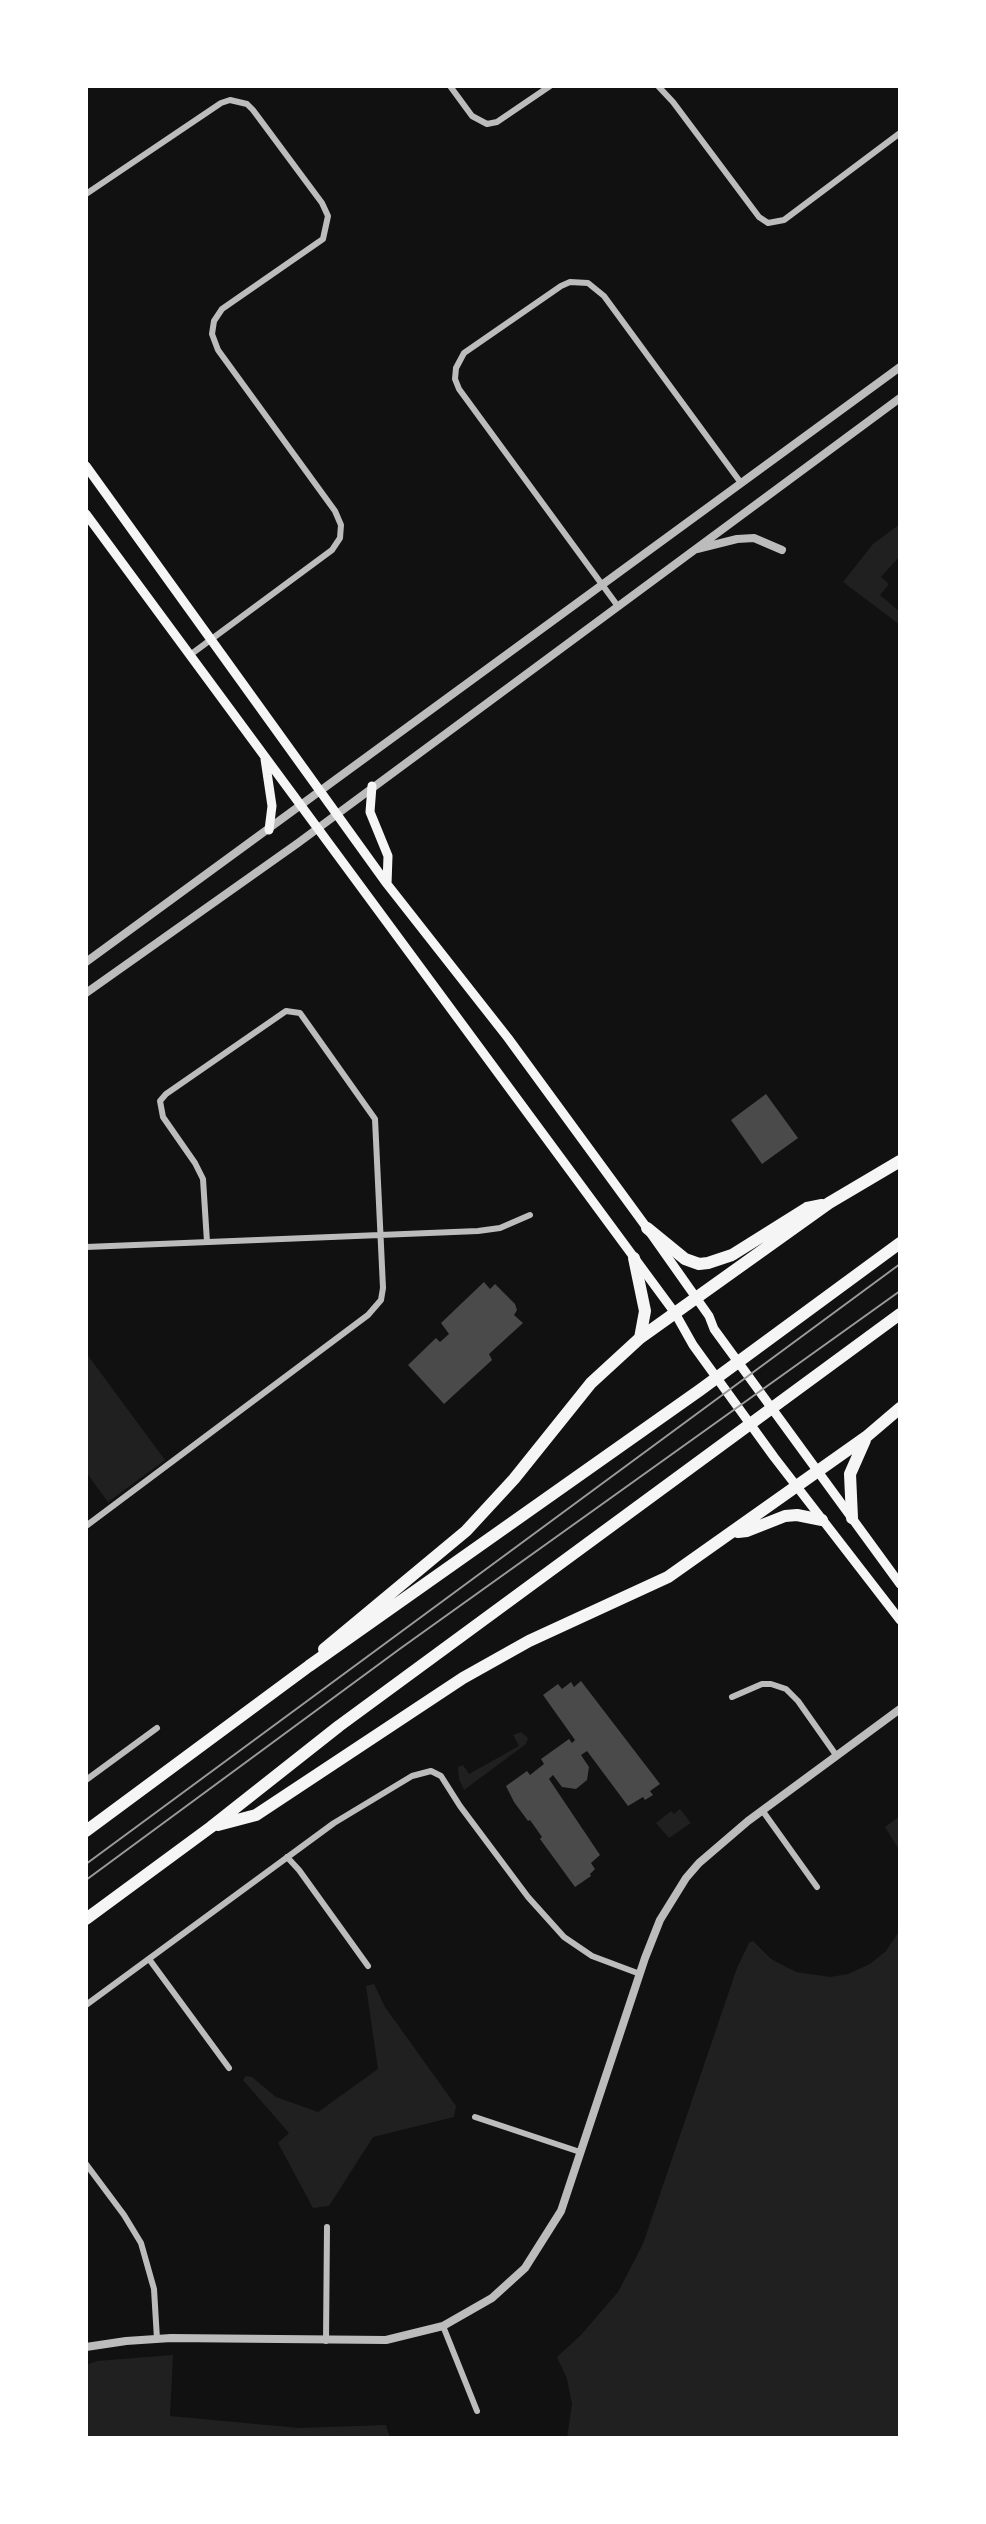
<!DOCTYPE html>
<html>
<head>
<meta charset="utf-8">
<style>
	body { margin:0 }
	#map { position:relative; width:986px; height:2524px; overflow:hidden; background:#111; font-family:"Fira Sans",sans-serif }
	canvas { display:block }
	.frame { position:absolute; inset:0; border:88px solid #fff; pointer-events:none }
</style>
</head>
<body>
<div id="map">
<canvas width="986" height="2524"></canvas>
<div class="frame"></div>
</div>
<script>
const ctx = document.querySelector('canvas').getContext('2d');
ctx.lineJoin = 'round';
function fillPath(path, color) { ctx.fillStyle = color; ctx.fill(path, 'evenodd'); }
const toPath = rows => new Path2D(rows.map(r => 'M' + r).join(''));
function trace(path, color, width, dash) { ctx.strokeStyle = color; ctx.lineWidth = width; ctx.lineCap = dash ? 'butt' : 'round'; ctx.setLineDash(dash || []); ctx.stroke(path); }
fillPath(toPath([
	[900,524,900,556,881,577,889,584,880,595,900,612,900,625,843,582,873,544],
	[86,1353,165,1460,108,1502,86,1472],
	[521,1732,528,1738,526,1744,464,1790,459,1779,458,1767,463,1765,469,1774,519,1746,513,1735],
	[680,1809,691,1823,669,1838,656,1823,671,1811,674,1814],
	[900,1816,900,1851,885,1827],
	[900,1930,900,2438,567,2438,572,2404,567,2379,557,2357,581,2335,618,2292,643,2244,737,1968,749,1943,753,1941,771,1959,796,1972,830,1977,848,1974,870,1964,886,1951],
	[374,1984,385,2007,456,2106,454,2117,373,2137,329,2206,313,2208,278,2143,289,2133,243,2080,246,2076,252,2077,276,2097,318,2112,378,2069,366,1986],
	[173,2355,170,2416,299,2428,386,2425,390,2438,86,2438,86,2365,97,2361]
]), '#202020');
fillPath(toPath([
	[766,1094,798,1138,762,1164,731,1120],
	[484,1282,490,1289,495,1284,515,1304,517,1310,514,1315,523,1323,489,1354,492,1360,444,1404,408,1365,436,1338,440,1342,449,1334,441,1323],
	[581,1681,660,1784,650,1791,653,1795,645,1800,643,1797,628,1806,587,1751,581,1755,589,1767,587,1780,576,1789,562,1787,553,1775,549,1779,600,1855,591,1863,595,1869,590,1874,591,1876,575,1887,540,1839,542,1837,530,1820,528,1821,514,1802,506,1786,527,1771,530,1775,544,1764,541,1759,569,1739,572,1743,575,1740,543,1695,558,1684,562,1689,571,1682,574,1687]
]), '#4a4a4a');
trace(toPath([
	[450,86,472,116,487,124,497,122,550,86],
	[658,86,673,102,759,217,768,223,784,220,900,133],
	[86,194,221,103,230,100,247,104,253,110,322,203,328,216,323,239,222,309,214,321,212,334,218,350,335,511,341,525,340,538,332,550,190,655],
	[617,605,459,389,455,379,456,368,464,353,561,286,570,282,588,283,604,296,741,483],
	[86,1247,478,1231,500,1228,530,1215],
	[86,1526,368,1315,381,1300,383,1288,375,1119,300,1013,286,1011,166,1094,160,1101,163,1117,195,1163,203,1179,207,1242],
	[732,1697,762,1684,771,1684,786,1689,798,1701,836,1755],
	[86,1780,157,1728],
	[762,1810,817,1887],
	[287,1857,299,1870,368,1966],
	[149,1959,229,2068],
	[86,2005,334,1823,412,1776,431,1771,441,1776,460,1806,528,1897,564,1937,592,1956,640,1974],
	[475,2117,580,2152],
	[86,2164,124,2215,141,2243,154,2289,157,2339],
	[443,2326,477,2411],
	[326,2341,327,2227]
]), '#bcbcbc', 6);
trace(toPath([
	[697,549,737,539,754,538,782,550],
	[86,962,900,367],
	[86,993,298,843,900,398],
	[86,2347,126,2341,171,2338,386,2340,443,2326,492,2298,525,2268,561,2211,645,1958,660,1920,686,1878,699,1863,748,1821,900,1709]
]), '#bcbcbc', 8);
trace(toPath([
	[86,466,387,884,508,1038,647,1228,709,1316,714,1329,900,1584],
	[86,514,675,1313,693,1345,774,1457,900,1620],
	[265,759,272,806,269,830],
	[372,786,370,812,388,856,387,884]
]), '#f5f5f5', 9);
trace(toPath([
	[647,1228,685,1259,699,1264,708,1263,732,1255,807,1208,822,1205],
	[634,1258,645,1311,640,1338],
	[852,1518,850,1474,865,1440],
	[738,1532,747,1531,785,1516,797,1515,822,1520],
	[324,1649,466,1531,514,1479,591,1383,640,1338,829,1203,900,1161],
	[218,1825,256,1815,463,1678,529,1641,668,1577,866,1437,900,1408],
	[86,1831,309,1666,700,1390,900,1243],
	[86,1919,211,1827,339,1726,900,1314]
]), '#f5f5f5', 12);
trace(toPath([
	[86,1864,900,1264],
	[86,1880,401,1648,900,1291]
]), '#9a9a9a', 2);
</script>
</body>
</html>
